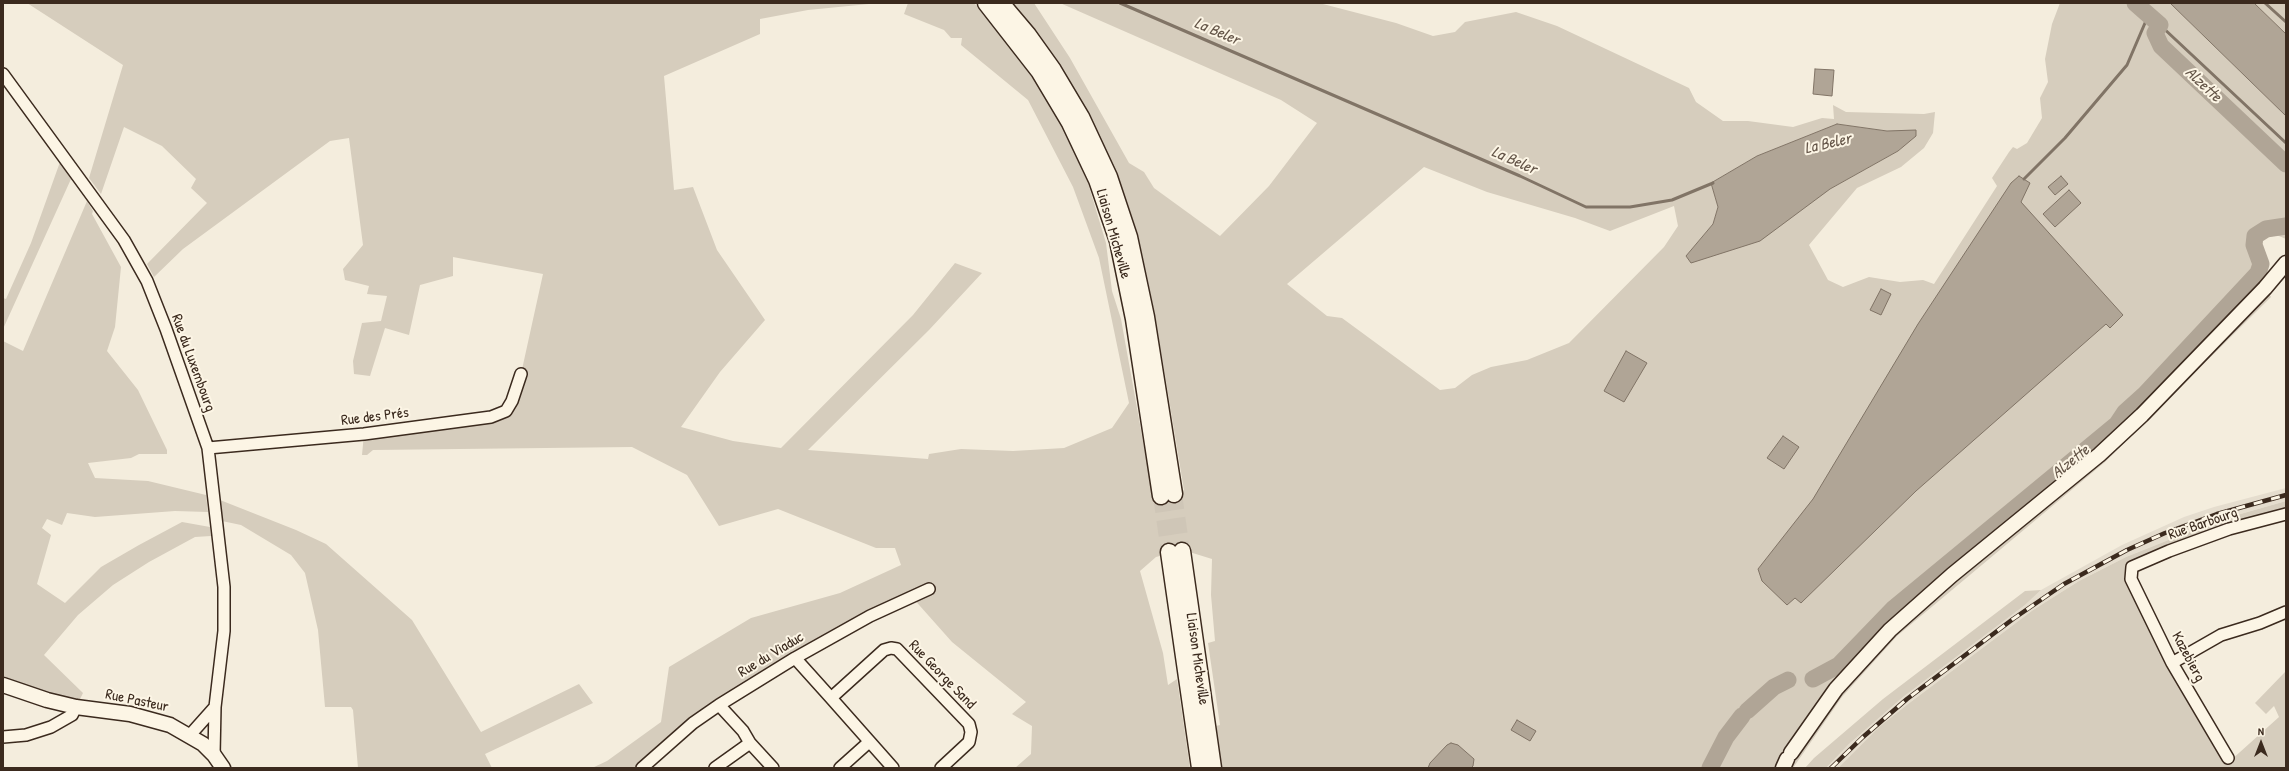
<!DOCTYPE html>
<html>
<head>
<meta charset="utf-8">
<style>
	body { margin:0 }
	#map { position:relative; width:2289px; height:771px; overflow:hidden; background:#f4eddd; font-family:"Patrick Hand",sans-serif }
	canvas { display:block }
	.frame { position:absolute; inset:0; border:4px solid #3b2a1e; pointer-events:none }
	.north { position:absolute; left:2241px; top:723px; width:40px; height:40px; -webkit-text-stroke:3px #fcf5e5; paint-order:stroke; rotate:0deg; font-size:11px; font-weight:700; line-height:16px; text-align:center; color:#3b2a1e }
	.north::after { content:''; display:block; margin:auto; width:14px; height:18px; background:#3b2a1e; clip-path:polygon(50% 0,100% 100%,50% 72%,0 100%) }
</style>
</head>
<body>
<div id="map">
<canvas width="2289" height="771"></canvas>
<div class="frame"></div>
<div class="north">N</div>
</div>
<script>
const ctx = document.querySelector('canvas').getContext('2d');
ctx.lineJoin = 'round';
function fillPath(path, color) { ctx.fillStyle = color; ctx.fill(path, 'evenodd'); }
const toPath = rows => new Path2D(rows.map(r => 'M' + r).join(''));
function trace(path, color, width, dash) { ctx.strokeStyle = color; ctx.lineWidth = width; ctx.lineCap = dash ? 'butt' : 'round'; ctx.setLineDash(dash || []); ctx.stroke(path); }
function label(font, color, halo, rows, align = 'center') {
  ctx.font = font + ' "Patrick Hand",sans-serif'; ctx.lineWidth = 4; ctx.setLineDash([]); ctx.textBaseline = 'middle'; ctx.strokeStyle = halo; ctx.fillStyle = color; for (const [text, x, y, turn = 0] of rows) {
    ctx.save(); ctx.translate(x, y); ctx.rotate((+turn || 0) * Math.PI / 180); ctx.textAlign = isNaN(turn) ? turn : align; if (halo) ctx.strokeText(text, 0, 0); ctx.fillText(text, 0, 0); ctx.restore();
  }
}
fillPath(toPath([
	[2286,488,2286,501,2216,521,2126,557,2079,581,2033,610,1908,704,1879,727,1838,768,1826,768,1849,744,1903,697,2025,605,2041,590,2122,545,2184,517,2214,507]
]), '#e5ddce');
fillPath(toPath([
	[27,3,879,3,808,10,760,19,760,34,664,76,674,190,693,187,717,250,765,320,720,372,681,427,733,441,781,448,913,315,955,263,982,273,929,330,808,450,928,459,929,454,961,449,1013,451,1064,448,1112,428,1129,403,1099,258,1073,187,1028,100,961,45,962,38,951,38,944,30,904,14,908,3,974,3,986,15,1033,77,1063,128,1088,183,1106,243,1112,291,1121,319,1153,497,1167,496,1184,490,1155,315,1138,235,1117,173,1088,113,1060,66,1013,3,1034,3,1070,58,1129,163,1144,172,1154,188,1220,236,1269,186,1317,123,1281,100,1060,3,1319,3,1396,23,1433,36,1455,32,1465,22,1516,12,1557,26,1689,88,1696,102,1723,121,1748,121,1793,127,1822,118,1834,119,1833,105,1846,112,1924,114,1935,112,1933,133,1924,148,1901,167,1857,188,1809,245,1828,280,1843,287,1869,277,1900,282,1923,280,1934,284,1997,186,1992,178,2009,152,2013,147,2017,149,2027,143,2042,118,2040,98,2048,82,2045,59,2052,24,2060,3,2170,3,2286,116,2286,239,2267,231,2259,240,2263,265,2259,278,2271,297,2105,462,1897,636,1842,697,1793,768,1222,768,1216,726,1220,725,1208,643,1215,641,1211,595,1212,559,1183,550,1156,557,1140,571,1163,653,1168,685,1177,679,1190,768,1015,768,1031,754,1032,726,1012,714,1026,702,952,642,912,597,754,683,642,768,592,768,607,761,661,722,669,667,751,618,840,593,901,565,895,548,876,548,778,509,719,526,687,475,632,447,373,450,367,455,362,455,364,434,506,411,521,374,543,274,453,257,453,276,420,285,409,335,385,328,370,376,354,374,353,361,362,323,381,321,387,296,367,294,369,286,345,280,343,269,363,245,349,138,330,141,183,249,154,277,147,264,207,203,191,188,196,179,162,146,124,127,101,194,89,178,123,65],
	[1837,124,1887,131,1916,131,1898,151,1830,189,1686,257,1713,224,1718,207,1711,183,1757,156],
	[1424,167,1487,192,1575,218,1610,231,1674,206,1678,226,1664,247,1569,343,1527,360,1491,367,1472,375,1455,388,1440,390,1342,318,1327,316,1287,284],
	[2254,3,2286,3,2286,34],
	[60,162,71,179,3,329,3,298,6,299,31,243],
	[87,201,93,211,92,214,121,267,115,327,107,351,138,390,167,450,167,454,139,454,131,458,88,463,95,478,148,481,206,495,208,512,175,511,95,517,67,513,62,525,47,519,42,528,51,535,37,584,65,603,101,567,139,545,182,522,210,527,211,536,195,537,149,562,113,585,78,615,44,655,83,693,76,707,3,685,3,341,23,351],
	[220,500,296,530,326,544,412,620,481,732,579,684,593,703,485,754,492,768,358,768,353,710,351,707,325,707,318,630,305,573,291,555,241,525,222,521],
	[2286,501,2286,514,2132,567,2124,578,2169,666,2230,761,2279,717,2274,706,2266,714,2255,703,2286,671,2286,768,1838,768,1879,727,1908,704,2033,610,2079,581,2126,557,2216,521],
	[2041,590,2025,605,1903,697,1849,744,1826,768,1805,768,1814,758,1883,699,2025,591]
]), '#d6cdbd');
const water = toPath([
	[2170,3,2254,3,2286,34,2286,116,2170,3],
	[1815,69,1834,70,1832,96,1813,94,1815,69],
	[1837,124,1887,131,1916,130,1916,136,1898,151,1830,189,1760,241,1691,263,1686,256,1713,224,1718,207,1711,183,1757,156,1837,124],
	[2019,176,2030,183,2021,202,2123,315,2110,328,2106,324,1916,491,1801,603,1795,598,1787,605,1762,581,1758,569,1813,499,1918,324,2011,183,2019,176],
	[2061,176,2068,184,2055,195,2048,187,2061,176],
	[2069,190,2081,203,2055,227,2043,214,2069,190],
	[1881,289,1891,294,1881,315,1870,310,1881,289],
	[1626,351,1647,363,1624,402,1604,391,1626,351],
	[1783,436,1799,447,1784,469,1767,458,1783,436],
	[1517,720,1536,731,1530,741,1511,730,1517,720],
	[1451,743,1458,745,1474,759,1473,766,1471,768,1428,768,1430,763,1447,745,1451,743]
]);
fillPath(water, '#b0a596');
trace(water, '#817466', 1);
trace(toPath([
	[1120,3,1520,176,1586,207,1630,207,1672,200,1713,183],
	[2265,3,2286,22],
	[2160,25,2286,143],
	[2024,179,2065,138,2127,65,2148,16]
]), '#817466', 3);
trace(toPath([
	[2135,3,2160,25,2155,33,2161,46,2286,164],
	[1813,679,1839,665,1894,608,2117,424,2125,412,2145,394,2258,273,2261,264,2254,245,2255,236,2266,229,2286,226],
	[1747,711,1774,687,1788,680],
	[1710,768,1726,737,1742,716]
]), '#b0a596', 17);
trace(toPath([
	[1174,494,1182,551],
	[1161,496,1169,552]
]), '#cfc6b7', 16, [16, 8]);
const minor = toPath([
	[3,74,124,240,147,281,166,329,208,448,224,587,224,631,215,707,214,755],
	[208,448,364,434,491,417,506,411,512,401,521,374],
	[795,658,831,698],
	[2172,663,2221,635,2260,623,2286,612],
	[719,705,743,731,750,743,773,768],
	[190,735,215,707],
	[3,737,26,735,51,727,72,715,76,707],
	[2228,758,2172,663,2131,579,2132,567,2169,551,2229,529,2286,514],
	[642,768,693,723,719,705,795,658,870,616,929,589],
	[715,768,750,743],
	[840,768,869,742],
	[893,768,831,698,884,650,891,648,897,649,969,724,971,732,969,742,941,768]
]);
const major = toPath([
	[3,685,47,700,76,707,130,714,170,725,203,744,214,755,223,768],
	[1791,753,1836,689,1890,630,1952,575,2099,455,2142,415,2265,288,2286,263],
	[1783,768,1787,759]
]);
const highway = toPath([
	[986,3,1039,71,1070,123,1097,180,1118,241,1134,319,1161,496],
	[1001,3,1028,35,1053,70,1081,117,1109,177,1129,237,1146,317,1174,494],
	[1182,551,1213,768],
	[1169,552,1200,768]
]);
trace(minor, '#3b2a1e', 14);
trace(major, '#3b2a1e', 17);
trace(highway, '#3b2a1e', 19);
trace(minor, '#fcf5e5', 11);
trace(major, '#fcf5e5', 14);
trace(highway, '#fcf5e5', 16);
const rail = toPath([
	[1831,768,1863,737,1907,699,2013,619,2064,584,2127,550,2165,533,2217,514,2286,495]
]);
trace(rail, '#3b2a1e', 4.5);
trace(rail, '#fcf5e5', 3, [9]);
label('15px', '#3b2a1e', '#fcf5e5', [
	["Liaison Micheville",1113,234,74],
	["Rue du Luxembourg",193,363,70],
	["Rue des Prés",375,417,-7],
	["Rue Barbourg",2203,524,-19],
	["Rue du Viaduc",771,655,-31],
	["Kazebierg",2188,657,62],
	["Liaison Micheville",1197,659,82],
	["Rue George Sand",942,675,46],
	["Rue Pasteur",137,701,12]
]);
label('italic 16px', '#645548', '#fcf5e5', [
	["La Beler",1217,32,23],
	["Alzette",2203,85,43],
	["La Beler",1828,144,-13],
	["La Beler",1514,161,24],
	["Alzette",2071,462,-39]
]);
</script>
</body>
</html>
